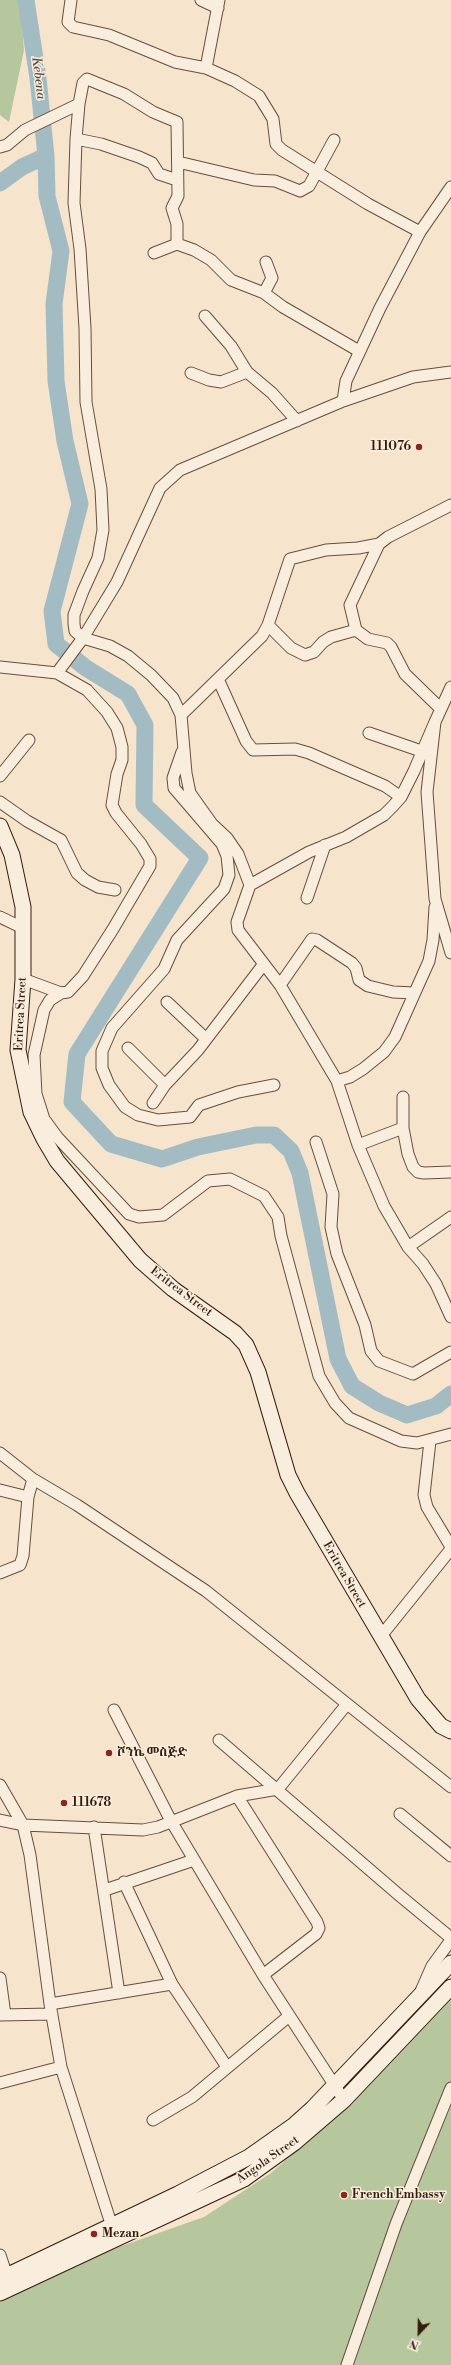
<!DOCTYPE html>
<html>
<head>
<meta charset="utf-8">
<style>
	body { margin:0 }
	#map { position:relative; width:451px; height:2365px; overflow:hidden; background:#f6e5cc; font-family:"Libre Bodoni",serif }
	canvas { display:block }
	.north { position:absolute; left:399px; top:2313px; width:40px; height:40px; -webkit-text-stroke:3px #f9eede; paint-order:stroke; rotate:202deg; font-size:11px; font-weight:700; line-height:16px; text-align:center; color:#361c0e }
	.north::after { content:''; display:block; margin:auto; width:14px; height:18px; background:#361c0e; clip-path:polygon(50% 0,100% 100%,50% 72%,0 100%) }
</style>
</head>
<body>
<div id="map">
<canvas width="451" height="2365"></canvas>
<div class="north">N</div>
</div>
<script>
const ctx = document.querySelector('canvas').getContext('2d');
ctx.lineJoin = 'round';
function fillPath(path, color) { ctx.fillStyle = color; ctx.fill(path, 'evenodd'); }
const toPath = rows => new Path2D(rows.map(r => 'M' + r).join(''));
function trace(path, color, width, dash) { ctx.strokeStyle = color; ctx.lineWidth = width; ctx.lineCap = dash ? 'butt' : 'round'; ctx.setLineDash(dash || []); ctx.stroke(path); }
function label(font, color, halo, rows, align = 'center') {
  ctx.font = font + ' "Libre Bodoni","Noto Serif Ethiopic",serif'; ctx.lineWidth = 3; ctx.setLineDash([]); ctx.textBaseline = 'middle'; ctx.strokeStyle = halo; ctx.fillStyle = color; for (const [text, x, y, turn = 0] of rows) {
    ctx.save(); ctx.translate(x, y); ctx.rotate((+turn || 0) * Math.PI / 180); ctx.textAlign = isNaN(turn) ? turn : align; if (halo) ctx.strokeText(text, 0, 0); ctx.fillText(text, 0, 0); ctx.restore();
  }
}
fillPath(toPath([
	[0,0,20,0,24,50,9,122,0,115],
	[451,1995,451,2365,0,2365,0,2297,93,2256,204,2217,271,2173,334,2117]
]), '#b6c69d');
trace(toPath([
	[26,0,38,78,46,156,47,196,61,251,54,304,56,381,65,441,80,504,52,611,56,644,86,668,128,694,145,725,144,805,200,858,77,1054,72,1102,111,1144,162,1159,198,1147,256,1135,274,1135,291,1151,300,1173,338,1359,352,1386,379,1403,407,1415,436,1406,451,1394],
	[0,183,22,167,46,156]
]), '#a3bcc3', 17);
const minor = toPath([
	[71,0,68,22,73,27,109,35,175,62,206,68,235,81,259,96,273,119,276,144,282,150,368,204,420,232],
	[201,0,218,8],
	[206,68,219,0],
	[76,139,74,203,80,249,85,328,86,402,101,489,103,530,98,558,83,591,74,615,74,624,75,631,83,638,110,646,128,656,151,675,173,698,181,715,186,773,190,793,212,824,227,838,238,854,250,885],
	[0,147,7,145,25,130,79,104],
	[178,162,254,180,275,181,300,191,309,186,334,140],
	[177,180,159,174,152,163,139,157,101,144,76,139,79,104,83,83,87,79,124,94,153,112,177,122,178,196,172,208,177,224,177,244,194,250,211,260,231,280,264,293],
	[154,253,177,244],
	[266,262,272,278,264,293,283,307,359,351],
	[205,316,231,346,247,372,272,393,297,421],
	[191,373,209,380,221,382,247,372],
	[343,401,346,381,380,308,420,232,451,187],
	[379,544,350,605,356,630,368,639,387,643,391,647,405,674,441,709],
	[268,625,291,648,305,655,314,652,323,642,331,637,356,630],
	[0,667,57,673,87,690,107,712,117,728,122,747,122,760,117,774,112,805,116,813,141,844,150,859,150,866,113,929,83,976,68,992,61,993,23,979],
	[57,673,83,638,117,582,160,488,180,470,343,401,413,377,451,372],
	[218,679,246,741,253,750,295,749,309,753,385,786,401,797],
	[451,687,435,722,427,792,435,899,451,953],
	[181,715,262,636,268,625,290,559,326,550,358,548,379,544,388,537,451,505],
	[435,722,414,771,401,797,393,806,384,815,346,837,309,852,250,885,237,922,238,930,280,985,337,1081,358,1145,384,1206,408,1247,423,1264,436,1284,451,1317],
	[369,733,424,752],
	[182,752,173,778,174,788,222,844,227,856,229,875,224,889,177,940,164,969,112,1028,102,1051,102,1068,109,1085,125,1107,138,1115,158,1120,190,1117,199,1105,238,1092,274,1085],
	[0,776,29,740],
	[0,802,27,821,61,840,77,873,85,880,98,887,115,890],
	[307,898,325,845],
	[0,917,23,928],
	[280,985,312,939,317,940,352,963,356,968,359,980,368,986,393,992,414,993],
	[61,993,50,1000,44,1010,34,1055,36,1094,44,1119,58,1138,129,1214,139,1217,163,1215,208,1181,230,1179,264,1196,278,1217,281,1236,319,1376,335,1403,349,1418,401,1441,417,1443,451,1434],
	[167,1002,205,1038],
	[128,1048,165,1085],
	[337,1081,350,1077,363,1069,384,1052,395,1037,429,961,433,940,435,907],
	[403,1097,403,1128,408,1154,413,1167,418,1172,424,1173,451,1172],
	[153,1103,165,1085,198,1050,263,965],
	[316,1142,333,1194,331,1227,337,1254,365,1325,371,1351,379,1361,413,1374,451,1352],
	[358,1145,403,1128],
	[408,1247,451,1217],
	[430,1441,424,1495,427,1507,451,1547],
	[0,1453,33,1479,77,1505,206,1591,451,1787],
	[0,1490,28,1497],
	[0,1573,20,1565,23,1556,28,1497,33,1479],
	[381,1636,451,1549],
	[114,1710,171,1821,263,1975,344,2100],
	[219,1740,399,1895,451,1938],
	[0,1785,23,1825,30,1855,50,2004,61,2067,114,2233],
	[237,1796,317,1922,319,1928,316,1934,263,1975],
	[400,1814,451,1856],
	[0,1820,23,1825,143,1830,158,1827,237,1796,278,1789,347,1704],
	[94,1827,119,1993],
	[124,1882,172,1984,227,2067],
	[105,1890,194,1860],
	[0,1978,5,2015],
	[421,1991,432,1966,451,1940],
	[50,2004,172,1984],
	[0,2015,52,2014],
	[0,2083,61,2067],
	[153,2120,192,2097,289,2016],
	[0,2255,7,2276],
	[347,2365,396,2224,451,2088]
]);
const secondary = toPath([
	[0,826,12,855,23,907,23,979,18,1050,31,1112,44,1139,57,1161,140,1260,173,1289,235,1333,246,1345,258,1372,288,1475,297,1493,418,1699,441,1726,451,1731],
	[0,2279,178,2194,249,2157,293,2126,313,2108,451,1963],
	[0,2293,244,2179,294,2143,344,2100,451,1987]
]);
trace(minor, '#664e3e', 13);
trace(secondary, '#361c0e', 17);
trace(minor, '#f9eede', 11);
trace(secondary, '#f9eede', 15);
for (const [x, y, r, color] of [
	[419,447,4,"#8f2418"],
	[109,1753,4,"#8f2418"],
	[64,1803,4,"#8f2418"],
	[344,2195,4,"#8f2418"],
	[94,2234,4,"#8f2418"]
]) { const dot = new Path2D(); dot.arc(x, y, r, 0, 2 * Math.PI); ctx.fillStyle = color; ctx.fill(dot); trace(dot, '#f9eede', 1.5); }
label('bold 12px', '#361c0e', '#f9eede', [
	["111076",411,447,"right"],
	["ሾንኬ መስጅድ",117,1753],
	["111678",72,1803],
	["French Embassy",352,2195],
	["Mezan",102,2234]
], 'left');
label('12px', '#361c0e', '#f9eede', [
	["Eritrea Street",21,1014,-87],
	["Eritrea Street",181,1292,37],
	["Eritrea Street",344,1575,60],
	["Angola Street",268,2160,-35]
]);
label('italic 13px', '#574c44', '#f9eede', [
	["Kebena",38,78,83]
]);
</script>
</body>
</html>
